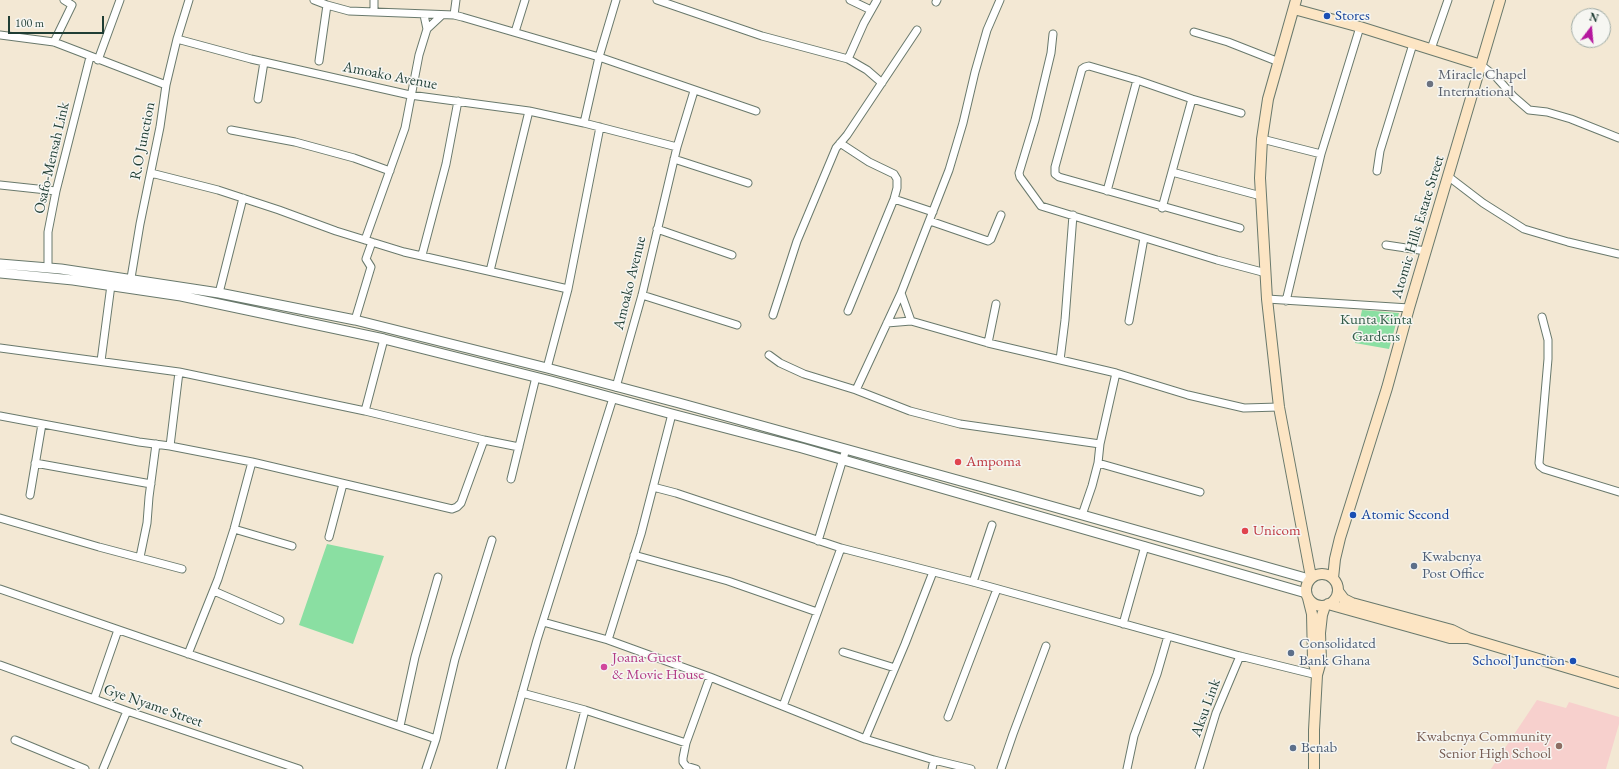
<!DOCTYPE html>
<html>
<head>
<meta charset="utf-8">
<style>
	body { margin:0 }
	#map { position:relative; width:1619px; height:769px; overflow:hidden; background:#f3e8d4; font-family:"EB Garamond",serif }
	canvas { display:block }
	.north { position:absolute; left:1571px; top:8px; width:40px; height:40px; box-sizing:border-box; background:#f6f6f2; border:1px solid #a0aca6; border-radius:50%; rotate:16deg; font-size:11px; font-weight:700; line-height:16px; text-align:center; color:#1f3d34 }
	.north::after { content:''; display:block; margin:auto; width:14px; height:18px; background:#b5179e; clip-path:polygon(50% 0,100% 100%,50% 72%,0 100%) }
	.scale { position:absolute; left:8px; top:16px; width:96px; height:18px; box-sizing:border-box; border:2px solid #1f3d34; border-top:0; padding-left:5px; font-size:12px; line-height:14px; white-space:nowrap; color:#1f3d34; -webkit-text-stroke:3px #f6f6f2; paint-order:stroke }
</style>
</head>
<body>
<div id="map">
<canvas width="1619" height="769"></canvas>
<div class="north">N</div>
<div class="scale">100 m</div>
</div>
<script>
const ctx = document.querySelector('canvas').getContext('2d');
ctx.lineJoin = 'round';
function fillPath(path, color) { ctx.fillStyle = color; ctx.fill(path, 'evenodd'); }
const toPath = rows => new Path2D(rows.map(r => 'M' + r).join(''));
function trace(path, color, width, dash) { ctx.strokeStyle = color; ctx.lineWidth = width; ctx.lineCap = dash ? 'butt' : 'round'; ctx.setLineDash(dash || []); ctx.stroke(path); }
function label(font, color, halo, rows, align = 'center') {
  ctx.font = font + ' "EB Garamond",serif'; ctx.lineWidth = 3; ctx.setLineDash([]); ctx.textBaseline = 'middle'; ctx.strokeStyle = halo; ctx.fillStyle = color; for (const [text, x, y, turn = 0] of rows) {
    ctx.save(); ctx.translate(x, y); ctx.rotate((+turn || 0) * Math.PI / 180); ctx.textAlign = isNaN(turn) ? turn : align; if (halo) ctx.strokeText(text, 0, 0); ctx.fillText(text, 0, 0); ctx.restore();
  }
}
fillPath(toPath([
	[1537,700,1566,708,1569,702,1619,717,1619,724,1606,769,1491,769]
]), '#f7d0cd');
fillPath(toPath([
	[1362,310,1399,313,1389,349,1355,343],
	[327,544,384,556,353,644,299,625]
]), '#8adfa2');
const minor = toPath([
	[314,0,327,5,349,11,454,15,462,17,599,57,756,111],
	[657,0,762,36,848,59,867,70,882,83],
	[850,0,871,10],
	[936,2,937,0],
	[374,12,374,0],
	[454,15,456,0],
	[427,29,442,15],
	[515,32,525,0],
	[1194,32,1228,42,1279,62],
	[1053,34,1051,53,1035,120,1019,173,1020,177,1041,206,1217,260,1266,273],
	[0,35,54,42,166,85],
	[177,39,251,59,410,95,529,111,584,123,677,147,642,295,616,387],
	[54,42,72,5,64,0],
	[1431,49,1448,0],
	[848,59,864,23,877,0],
	[98,60,120,0],
	[319,61,327,5],
	[1481,65,1496,77,1514,97,1529,110,1547,112,1571,119,1619,138],
	[258,99,264,62],
	[584,123,599,57,616,0],
	[231,130,295,142,354,158,390,171],
	[1262,139,1321,154],
	[840,143,869,162,894,174,897,179,897,188,894,199,848,311],
	[677,147,694,91],
	[674,159,748,183],
	[1377,171,1380,151,1413,44],
	[1172,172,1261,196],
	[151,173,218,190,279,210,336,231,404,252,568,289],
	[1449,177,1483,203,1524,229,1568,242,1619,254],
	[0,185,56,191],
	[1107,191,1137,80],
	[894,199,933,212],
	[1162,208,1192,99],
	[930,221,988,241,991,239,1001,215],
	[1240,228,1059,177,1055,174,1055,167,1082,69,1085,67,1089,66,1137,80,1192,99,1241,113],
	[657,229,732,255],
	[365,240,405,128,419,55,427,29,424,15],
	[1386,245,1426,251],
	[422,255,446,164,458,101],
	[48,267,48,232,56,191,90,57],
	[490,271,529,111],
	[130,284,140,224,160,127,166,85,177,39,189,0],
	[219,293,243,198],
	[901,293,911,321,988,343,1116,373,1188,395,1244,408,1279,407],
	[642,295,737,325],
	[1267,299,1409,308],
	[1286,301,1321,154,1360,27],
	[773,315,797,241,836,148,847,135,917,30],
	[1542,317,1548,340,1548,359,1539,463,1540,466,1544,469,1619,492],
	[355,320,371,267,366,259,372,242],
	[1129,321,1144,238],
	[887,323,911,321],
	[988,343,996,304],
	[0,348,179,372,365,411,484,440,519,447],
	[769,355,780,363,804,374,856,390,910,411,960,424,1100,444],
	[1060,360,1065,320,1073,215],
	[101,361,111,285],
	[547,368,568,289,600,127],
	[856,390,901,293,949,170,963,123,975,72,987,30,1000,0],
	[365,411,384,339],
	[0,416,139,442,170,446,252,462,452,509,457,507,461,503,484,440],
	[170,446,179,372],
	[35,463,151,484],
	[1098,463,1200,492],
	[511,479,536,377],
	[653,487,676,493,841,548,973,582,1240,656,1317,675],
	[30,495,42,424],
	[1082,515,1092,486,1098,463,1100,444,1116,373],
	[0,518,99,547,182,569],
	[234,529,292,546],
	[329,537,343,484],
	[818,541,846,449],
	[634,555,728,581,817,612],
	[140,557,147,523,149,497,156,444],
	[973,582,992,525],
	[0,589,436,739],
	[214,591,280,620],
	[543,622,608,640,710,677,865,739,934,760,971,769],
	[1123,624,1145,546],
	[608,640,641,534,672,414],
	[843,652,895,668],
	[188,654,218,579,234,529,252,462],
	[0,665,127,711,299,769],
	[522,693,585,710,686,743],
	[94,699,118,630],
	[783,706,841,548],
	[948,717,997,589],
	[400,726,415,657,438,577],
	[865,739,905,644,933,572],
	[15,740,85,769],
	[103,769,127,711],
	[426,769,436,739,455,659,492,540],
	[501,769,537,640,613,398],
	[570,769,585,710],
	[696,769,686,766,683,762,683,758,686,743,710,677],
	[932,769,934,760],
	[1001,769,1013,734,1046,646],
	[1127,769,1134,736,1157,674,1168,636],
	[1199,769,1216,713,1240,656]
]);
const tertiary = toPath([
	[0,264,61,269,219,293,355,320,547,368,679,403,1015,496,1309,579],
	[0,273,73,280,181,296,384,339,551,381,672,414,802,448,1306,593]
]);
const secondary = toPath([
	[1296,0,1268,99,1262,139,1260,178,1267,299,1279,407,1311,577],
	[1294,9,1360,27,1481,65],
	'1306 590a16 16 0 1 1 32 0a16 16 0 1 1-32 0Z',
	[1333,578,1335,559,1340,538,1387,388,1409,308,1500,0],
	[1338,591,1344,599,1352,603,1452,630,1468,638,1619,683],
	[1308,598,1312,614,1313,660,1317,675],
	[1328,604,1450,638,1466,638],
	[1314,769,1314,730,1317,675,1321,661,1320,633,1322,615,1325,606]
]);
trace(minor, '#69796c', 9);
trace(tertiary, '#69796c', 11);
trace(secondary, '#69796c', 12);
trace(minor, '#fff', 7);
trace(tertiary, '#fff', 9);
trace(secondary, '#fce5c4', 10);
for (const [x, y, r, color] of [
	[1327,16,4,"#1a4fb4"],
	[1430,84,4,"#6b7280"],
	[958,462,4,"#e0444e"],
	[1353,515,4,"#1a4fb4"],
	[1245,531,4,"#e0444e"],
	[1414,566,4,"#5c6f8a"],
	[1291,653,4,"#5c6f8a"],
	[1573,661,4,"#1a4fb4"],
	[604,667,4,"#d1479c"],
	[1559,746,4,"#8d6e63"],
	[1293,748,4,"#5c6f8a"]
]) { const dot = new Path2D(); dot.arc(x, y, r, 0, 2 * Math.PI); ctx.fillStyle = color; ctx.fill(dot); trace(dot, '#f6f6f2', 1.5); }
label('15px', '#164399', '#f6f6f2', [
	["Stores",1335,16],
	["Atomic Second",1361,515],
	["School Junction",1565,661,"right"]
], 'left');
label('15px', '#5b616d', '#f6f6f2', [
	["Miracle Chapel",1438,75],
	["International",1438,92]
], 'left');
label('15px', '#1f3d34', '#f6f6f2', [
	["Amoako Avenue",390,76,11],
	["R.O Junction",143,141,-79],
	["Osafo-Mensah Link",52,158,-77],
	["Atomic Hills Estate Street",1418,227,-73],
	["Amoako Avenue",630,283,-76],
	["Gye Nyame Street",153,706,19],
	["Aksu Link",1206,708,-70]
]);
label('15px', '#345d4a', '#f6f6f2', [
	["Kunta Kinta",1376,320],
	["Gardens",1376,337]
]);
label('15px', '#be3a42', '#f6f6f2', [
	["Ampoma",966,462],
	["Unicom",1253,531]
], 'left');
label('15px', '#4e5e75', '#f6f6f2', [
	["Kwabenya",1422,557],
	["Post Office",1422,574],
	["Consolidated",1299,644],
	["Bank Ghana",1299,661],
	["Benab",1301,748]
], 'left');
label('15px', '#b23c85', '#f6f6f2', [
	["Joana Guest",612,658],
	["& Movie House",612,675]
], 'left');
label('15px', '#785e54', '#f6f6f2', [
	["Kwabenya Community",1551,737],
	["Senior High School",1551,754]
], 'right');
</script>
</body>
</html>
